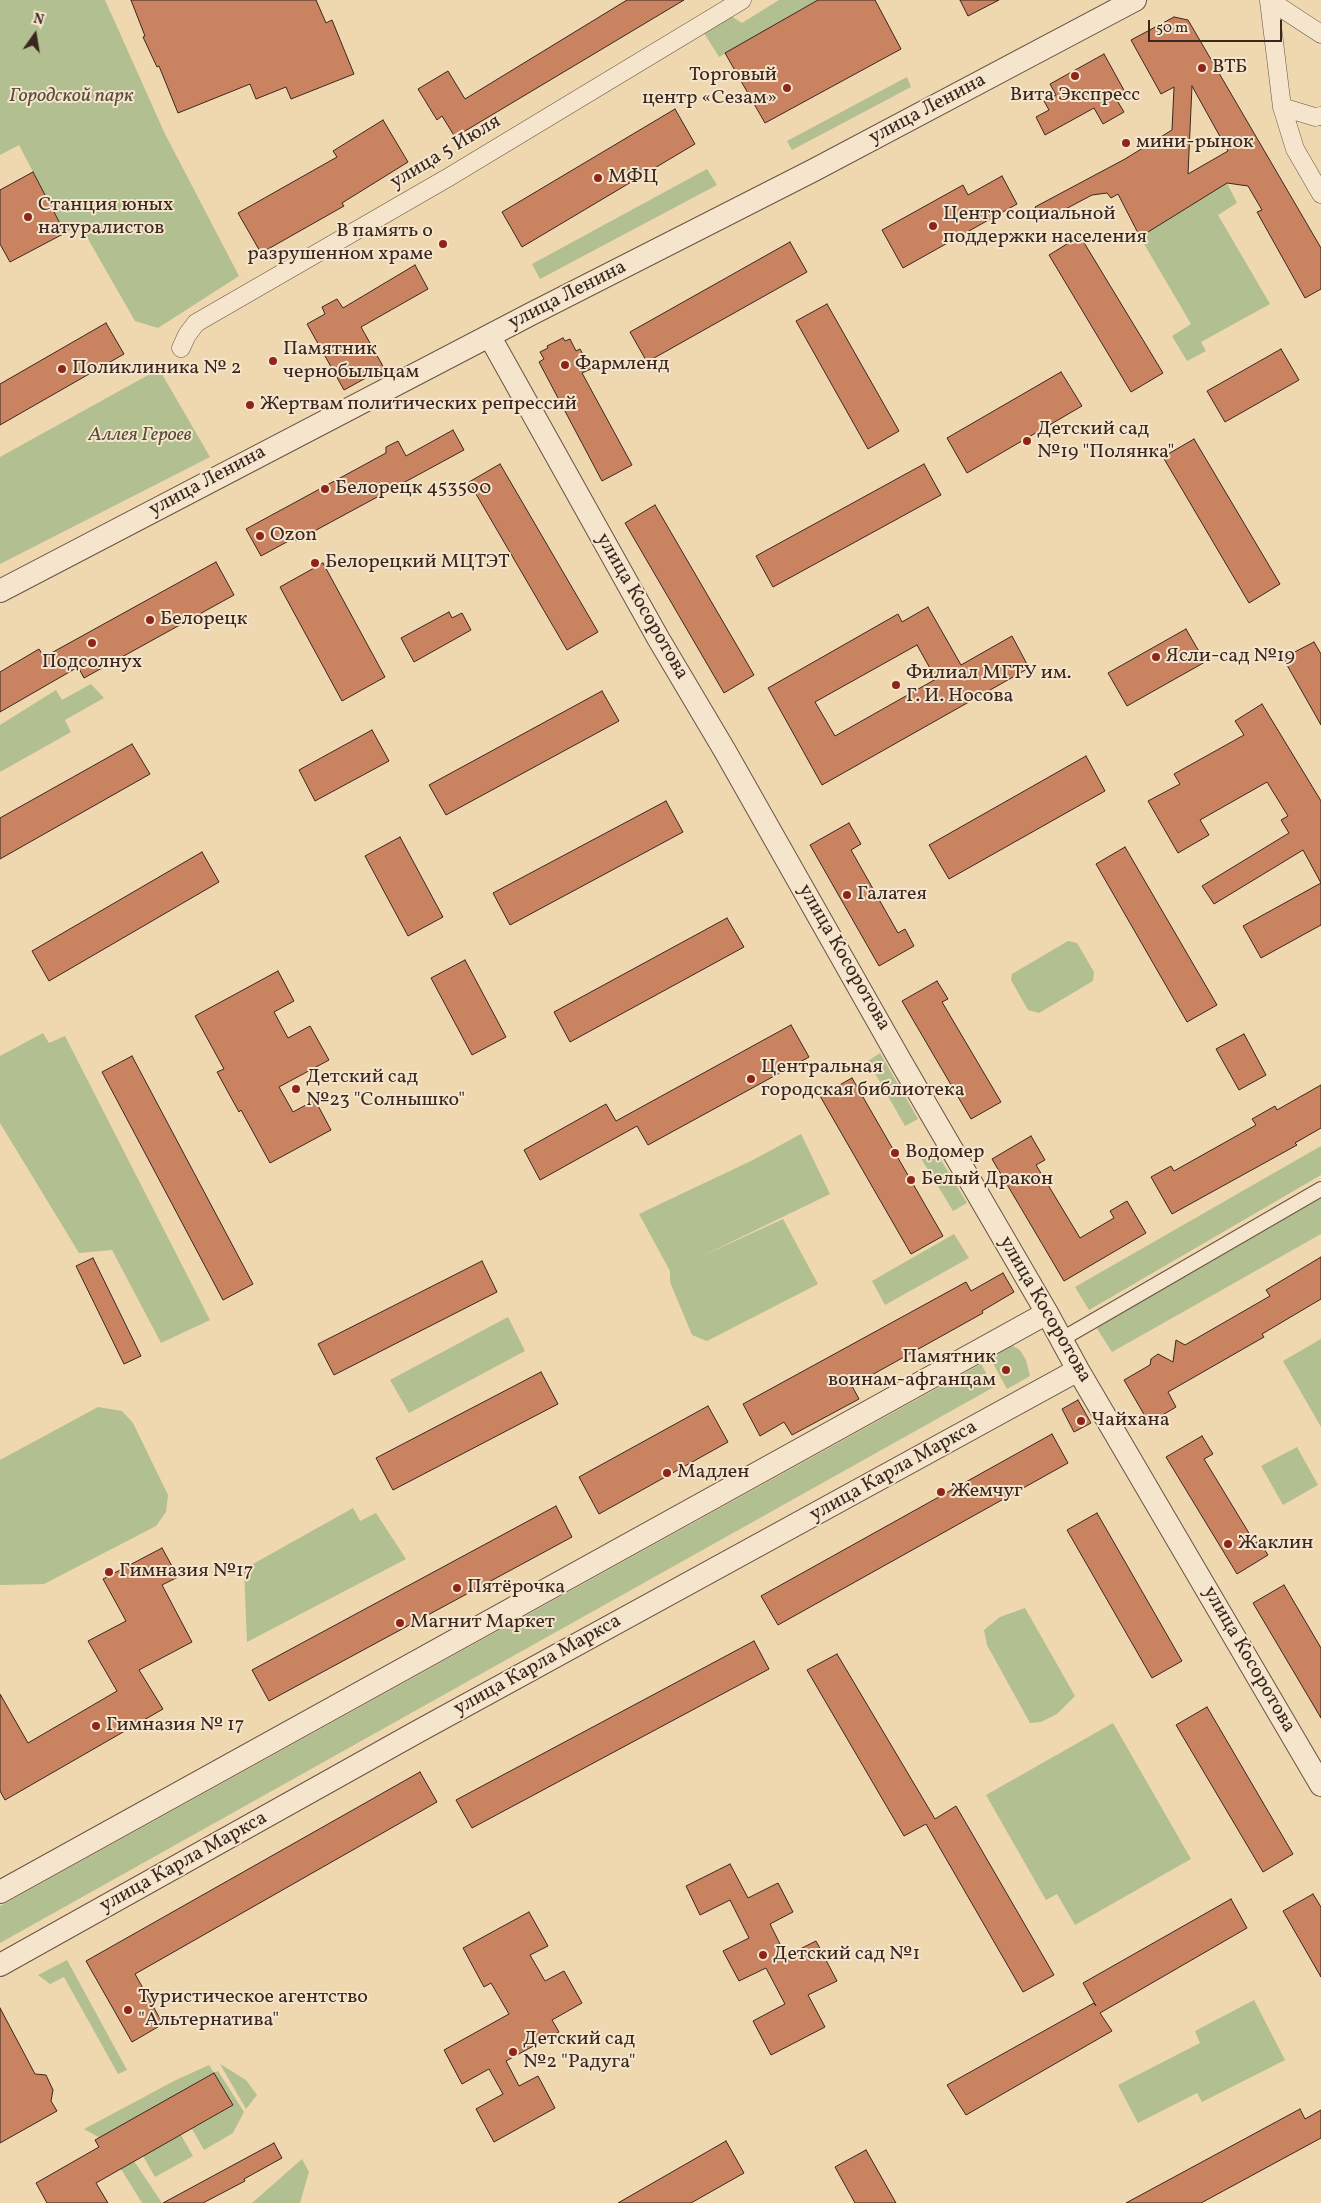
<!DOCTYPE html>
<html>
<head>
<meta charset="utf-8">
<style>
	body { margin:0 }
	#map { position:relative; width:1321px; height:2203px; overflow:hidden; background:#efd7b0; font-family:Vollkorn,serif }
	canvas { display:block }
	.north { position:absolute; left:10px; top:10px; width:50px; height:50px; -webkit-text-stroke:4px #f5e5cc; paint-order:stroke; rotate:13deg; font-size:14px; font-weight:700; line-height:20px; text-align:center; color:#3b271f }
	.north::after { content:''; display:block; margin:auto; width:18px; height:22px; background:#3b271f; clip-path:polygon(50% 0,100% 100%,50% 72%,0 100%) }
	.scale { position:absolute; left:1148px; top:20px; width:134px; height:22px; box-sizing:border-box; border:2px solid #3b271f; border-top:0; padding-left:6px; font-size:15px; line-height:18px; white-space:nowrap; color:#3b271f; -webkit-text-stroke:4px #f5e5cc; paint-order:stroke }
</style>
</head>
<body>
<div id="map">
<canvas width="1321" height="2203"></canvas>
<div class="north">N</div>
<div class="scale">50 m</div>
</div>
<script>
const ctx = document.querySelector('canvas').getContext('2d');
ctx.lineJoin = 'round';
function fillPath(path, color) { ctx.fillStyle = color; ctx.fill(path, 'evenodd'); }
const toPath = rows => new Path2D(rows.map(r => 'M' + r).join(''));
function trace(path, color, width, dash) { ctx.strokeStyle = color; ctx.lineWidth = width; ctx.lineCap = dash ? 'butt' : 'round'; ctx.setLineDash(dash || []); ctx.stroke(path); }
function label(font, color, halo, rows, align = 'center') {
  ctx.font = font + ' Vollkorn,serif'; ctx.lineWidth = 4; ctx.setLineDash([]); ctx.textBaseline = 'middle'; ctx.strokeStyle = halo; ctx.fillStyle = color; for (const [text, x, y, turn = 0] of rows) {
    ctx.save(); ctx.translate(x, y); ctx.rotate((+turn || 0) * Math.PI / 180); ctx.textAlign = isNaN(turn) ? turn : align; if (halo) ctx.strokeText(text, 0, 0); ctx.fillText(text, 0, 0); ctx.restore();
  }
}
fillPath(toPath([
	[0,0,105,0,165,134,239,276,158,328,135,321,80,225,65,233,19,145,0,155],
	[779,0,818,0,719,57,704,33,731,16,742,23],
	[907,77,911,87,792,150,787,141],
	[707,169,717,185,540,279,532,264],
	[1227,183,1237,203,1218,215,1270,304,1201,342,1206,351,1187,361,1172,336,1191,324,1140,237],
	[159,369,210,457,0,564,0,457],
	[91,684,104,698,65,720,71,732,0,772,0,725,56,690,62,700],
	[1068,941,1077,943,1094,972,1093,981,1039,1013,1028,1010,1011,980,1012,974],
	[43,1033,49,1043,65,1036,210,1320,161,1343,112,1250,79,1253,0,1123,0,1056],
	[880,1053,918,1119,905,1126,868,1061],
	[801,1134,830,1194,698,1258,783,1219,818,1284,707,1341,692,1335,670,1282,670,1271,639,1214,753,1160],
	[1321,1146,1321,1175,1089,1310,1075,1287],
	[933,1147,967,1203,953,1211,919,1155],
	[1321,1198,1321,1234,1112,1352,1096,1327],
	[954,1234,969,1258,885,1305,872,1281],
	[508,1317,525,1351,409,1413,390,1380],
	[1321,1339,1321,1427,1283,1361],
	[1011,1345,1020,1350,1026,1360,1030,1376,1007,1389,989,1356],
	[981,1364,994,1387,0,1943,0,1906],
	[98,1407,122,1411,133,1423,168,1495,166,1512,156,1526,44,1584,0,1585,0,1460],
	[1297,1447,1318,1485,1283,1505,1261,1466],
	[353,1508,360,1521,376,1513,406,1559,247,1642,244,1569],
	[1025,1608,1075,1696,1057,1714,1041,1722,1030,1723,987,1645,984,1630,1000,1617],
	[1113,1723,1191,1859,1075,1925,1057,1894,1046,1900,986,1795],
	[67,1960,127,2070,118,2074,64,1977,50,1984,38,1975],
	[1254,2000,1285,2060,1202,2102,1197,2093,1138,2123,1118,2085,1200,2043,1195,2031],
	[220,2064,246,2080,257,2095,246,2109],
	[209,2065,214,2073,218,2071,244,2112,233,2133,204,2150,192,2129,233,2105,214,2073,100,2138,84,2129,176,2080],
	[181,2135,193,2156,155,2177,143,2156],
	[302,2159,309,2172,300,2203,252,2203],
	[134,2161,162,2203,142,2203,121,2169]
]), '#b2bf90');
const building = toPath([
	[131,0,316,0,326,23,332,20,354,74,291,99,286,87,256,99,250,84,178,113,159,66,157,67,143,37,145,36,131,0],
	[627,0,684,0,455,137,442,116,437,120,418,89,448,71,465,99,627,0],
	[818,0,875,0,901,49,765,123,725,53,818,0],
	[960,0,999,0,968,16,960,0],
	[1174,17,1188,20,1321,248,1321,289,1305,298,1257,212,1262,210,1248,186,1227,183,1140,237,1118,194,1111,198,1107,193,1092,195,1043,221,1035,207,1125,159,1172,130,1174,87,1161,94,1131,40,1174,17],
	[1192,86,1228,151,1188,174,1192,86],
	[1104,54,1125,92,1115,97,1124,112,1103,124,1094,108,1045,135,1036,117,1049,110,1044,101,1056,95,1050,84,1104,54],
	[675,109,695,144,522,247,502,212,675,109],
	[383,120,408,162,342,203,344,206,261,253,238,213,337,157,333,151,383,120],
	[33,172,65,233,10,262,0,244,0,190,33,172],
	[1002,176,1017,204,903,268,882,230,963,185,968,195,1002,176],
	[1080,236,1163,373,1131,392,1049,255,1080,236],
	[790,242,807,272,647,362,630,332,790,242],
	[415,265,428,289,361,327,384,368,344,390,307,324,325,314,322,307,337,299,343,308,415,265],
	[827,304,899,431,868,449,796,321,827,304],
	[106,323,124,354,0,425,0,384,106,323],
	[563,338,565,341,570,339,576,351,580,349,591,369,582,373,632,465,602,481,539,362,544,359,540,352,548,348,547,346,563,338],
	[1281,349,1299,380,1225,422,1207,391,1281,349],
	[1061,372,1082,406,967,473,947,438,1061,372],
	[453,430,464,450,296,541,294,538,261,556,246,529,386,453,386,447,398,441,406,456,453,430],
	[1194,439,1280,584,1249,603,1163,457,1194,439],
	[500,464,598,632,567,650,469,482,500,464],
	[924,464,941,495,773,587,756,556,924,464],
	[655,505,754,675,724,693,625,523,655,505],
	[216,562,234,595,84,678,78,667,0,712,0,672,39,649,44,657,216,562],
	[323,563,385,677,342,701,280,587,323,563],
	[928,607,961,665,1012,636,1029,668,822,785,768,688,898,614,902,622,928,607],
	[917,645,936,679,835,736,815,702,917,645],
	[449,612,452,618,462,613,471,630,414,662,401,638,449,612],
	[1186,629,1205,662,1127,706,1108,673,1186,629],
	[1314,642,1321,654,1321,725,1283,658,1314,642],
	[602,691,619,721,446,815,429,785,602,691],
	[1262,704,1321,801,1321,925,1261,958,1243,926,1321,883,1303,850,1214,904,1202,886,1289,833,1281,820,1288,816,1267,782,1200,820,1209,835,1178,853,1148,801,1180,784,1174,774,1244,735,1235,721,1262,704],
	[372,730,389,761,315,801,299,770,372,730],
	[132,744,150,774,0,859,0,818,132,744],
	[1086,756,1105,791,949,879,929,845,1086,756],
	[666,801,683,832,510,925,493,893,666,801],
	[849,823,861,844,851,850,898,933,905,929,914,946,879,966,810,845,849,823],
	[400,837,443,917,408,936,365,856,400,837],
	[1125,847,1217,1005,1187,1022,1096,864,1125,847],
	[202,852,219,882,49,981,32,951,202,852],
	[727,918,744,947,570,1042,554,1012,727,918],
	[465,960,506,1037,472,1055,431,978,465,960],
	[278,971,294,1001,274,1012,288,1038,310,1026,329,1060,279,1087,293,1112,315,1100,331,1130,270,1163,241,1110,239,1112,217,1072,224,1069,195,1016,278,971],
	[937,981,948,999,942,1002,1001,1102,971,1119,902,1001,937,981],
	[791,1025,809,1057,648,1145,637,1126,540,1180,524,1150,606,1104,616,1121,791,1025],
	[1244,1034,1266,1075,1239,1090,1216,1049,1244,1034],
	[132,1056,253,1284,223,1300,102,1072,132,1056],
	[852,1078,943,1236,911,1254,820,1096,852,1078],
	[1321,1085,1321,1128,1295,1143,1297,1145,1172,1214,1151,1177,1171,1166,1174,1171,1256,1125,1252,1119,1275,1106,1277,1110,1321,1085],
	[1031,1136,1045,1160,1036,1165,1080,1238,1114,1218,1110,1211,1127,1201,1146,1233,1064,1281,992,1159,1031,1136],
	[1321,1257,1321,1299,1262,1334,1264,1337,1168,1392,1176,1407,1149,1423,1124,1380,1150,1365,1151,1359,1158,1354,1173,1362,1176,1340,1185,1345,1270,1296,1266,1290,1321,1257],
	[93,1258,141,1356,124,1364,76,1266,93,1258],
	[482,1261,497,1292,334,1375,318,1344,482,1261],
	[1003,1273,1014,1292,982,1311,983,1313,852,1386,859,1399,792,1435,784,1422,760,1436,743,1404,966,1282,971,1291,1003,1273],
	[541,1372,558,1404,393,1490,376,1458,541,1372],
	[1078,1400,1091,1423,1074,1432,1062,1409,1078,1400],
	[708,1406,728,1442,599,1514,579,1477,708,1406],
	[1052,1434,1068,1463,778,1625,761,1596,1052,1434],
	[1202,1436,1213,1454,1204,1459,1255,1543,1259,1541,1268,1555,1237,1574,1166,1457,1202,1436],
	[556,1506,572,1537,269,1701,252,1670,556,1506],
	[1097,1513,1182,1661,1152,1678,1067,1530,1097,1513],
	[162,1548,178,1577,162,1585,192,1642,139,1670,163,1709,5,1800,0,1791,0,1694,28,1743,117,1691,88,1641,126,1621,103,1579,162,1548],
	[1284,1585,1321,1648,1321,1718,1253,1603,1284,1585],
	[754,1641,769,1669,472,1828,456,1800,754,1641],
	[837,1654,935,1819,956,1806,1054,1975,1023,1992,926,1824,904,1836,807,1670,837,1654],
	[1207,1707,1293,1854,1263,1872,1176,1725,1207,1707],
	[420,1772,437,1802,135,1974,163,2024,132,2042,86,1961,420,1772],
	[730,1864,748,1898,778,1883,793,1912,770,1924,786,1956,816,1941,837,1981,808,1995,825,2027,771,2055,753,2021,785,2004,766,1968,739,1981,723,1951,749,1938,730,1900,700,1915,686,1886,730,1864],
	[1313,1894,1321,1907,1321,1977,1283,1911,1313,1894],
	[1231,1899,1247,1928,1100,2013,1112,2031,966,2115,947,2085,1094,2003,1096,2006,1083,1983,1231,1899],
	[529,1912,548,1946,530,1955,545,1981,564,1971,582,2003,552,2020,559,2032,506,2061,519,2086,538,2076,555,2108,494,2142,476,2109,503,2094,489,2069,462,2084,444,2050,509,2014,491,1983,484,1987,463,1948,529,1912],
	[0,2008,35,2074,46,2075,53,2090,51,2101,57,2111,0,2143,0,2008],
	[214,2073,233,2105,96,2183,108,2203,47,2203,36,2183,99,2147,95,2140,214,2073],
	[1300,2109,1305,2119,1321,2110,1321,2138,1201,2203,1126,2203,1300,2109],
	[726,2141,744,2173,691,2203,618,2203,726,2141],
	[274,2143,282,2158,244,2179,245,2181,203,2203,163,2203,274,2143],
	[866,2150,896,2203,855,2203,835,2167,866,2150]
]);
fillPath(building, '#c98361');
trace(building, '#3b271f', 1);
const pedestrian = toPath([
	[1062,1339,1321,1189]
]);
const minor = toPath([
	[1269,0,1321,34],
	[1269,1,1282,107,1295,149,1321,194],
	[1282,107,1315,117,1321,116],
	[181,348,187,335,196,323,449,177,742,0]
]);
const tertiary = toPath([
	[490,337,658,638,725,751,901,1062,1047,1313,1078,1370,1321,1785],
	[0,591,531,314,814,170,1135,0],
	[0,1892,1047,1313],
	[0,1965,417,1732,1078,1370]
]);
trace(pedestrian, '#685343', 16);
trace(minor, '#685343', 19);
trace(tertiary, '#685343', 24);
trace(pedestrian, '#f5e5cc', 14);
trace(minor, '#f5e5cc', 18);
trace(tertiary, '#f5e5cc', 22);
for (const [x, y, r, color] of [
	[1202,68,5,"#8f2418"],
	[1075,76,5,"#8f2418"],
	[787,88,5,"#8f2418"],
	[1126,143,5,"#8f2418"],
	[598,178,5,"#8f2418"],
	[28,217,5,"#8f2418"],
	[933,226,5,"#8f2418"],
	[443,244,5,"#8f2418"],
	[273,361,5,"#8f2418"],
	[565,365,5,"#8f2418"],
	[62,369,5,"#8f2418"],
	[250,405,5,"#8f2418"],
	[1027,441,5,"#8f2418"],
	[325,489,5,"#8f2418"],
	[260,536,5,"#8f2418"],
	[315,563,5,"#8f2418"],
	[150,620,5,"#8f2418"],
	[92,643,5,"#8f2418"],
	[1156,657,5,"#8f2418"],
	[896,685,5,"#8f2418"],
	[847,895,5,"#8f2418"],
	[751,1079,5,"#8f2418"],
	[296,1089,5,"#8f2418"],
	[895,1153,5,"#8f2418"],
	[911,1180,5,"#8f2418"],
	[1006,1370,5,"#8f2418"],
	[1081,1421,5,"#8f2418"],
	[667,1473,5,"#8f2418"],
	[941,1492,5,"#8f2418"],
	[1228,1544,5,"#8f2418"],
	[109,1572,5,"#8f2418"],
	[457,1588,5,"#8f2418"],
	[400,1623,5,"#8f2418"],
	[96,1726,5,"#8f2418"],
	[763,1955,5,"#8f2418"],
	[128,2010,5,"#8f2418"],
	[513,2052,5,"#8f2418"]
]) { const dot = new Path2D(); dot.arc(x, y, r, 0, 2 * Math.PI); ctx.fillStyle = color; ctx.fill(dot); trace(dot, '#f5e5cc', 2); }
label('20px', '#3b271f', '#f5e5cc', [
	["ВТБ",1212,68],
	["Торговый",777,76,"right"],
	["центр «Сезам»",777,99,"right"],
	["Вита Экспресс",1075,96,"center"],
	["мини-рынок",1136,143],
	["МФЦ",608,178],
	["Станция юных",38,206],
	["натуралистов",38,229],
	["Центр социальной",943,215],
	["поддержки населения",943,238],
	["В память о",433,232,"right"],
	["разрушенном храме",433,255,"right"],
	["Памятник",283,350],
	["чернобыльцам",283,373],
	["Фармленд",575,365],
	["Поликлиника № 2",72,369],
	["Жертвам политических репрессий",260,405],
	["Детский сад",1037,430],
	["№19 \"Полянка\"",1037,453],
	["Белорецк 453500",335,489],
	["Ozon",270,536],
	["Белорецкий МЦТЭТ",325,563],
	["Белорецк",160,620],
	["Ясли-сад №19",1166,657],
	["Подсолнух",92,663,"center"],
	["Филиал МГТУ им.",906,674],
	["Г. И. Носова",906,697],
	["Галатея",857,895],
	["Центральная",761,1068],
	["городская библиотека",761,1091],
	["Детский сад",306,1078],
	["№23 \"Солнышко\"",306,1101],
	["Водомер",905,1153],
	["Белый Дракон",921,1180],
	["Памятник",996,1358,"right"],
	["воинам-афганцам",996,1381,"right"],
	["Чайхана",1091,1421],
	["Мадлен",677,1473],
	["Жемчуг",951,1492],
	["Жаклин",1238,1544],
	["Гимназия №17",119,1572],
	["Пятёрочка",467,1588],
	["Магнит Маркет",410,1623],
	["Гимназия № 17",106,1726],
	["Детский сад №1",773,1955],
	["Туристическое агентство",138,1998],
	["\"Альтернатива\"",138,2021],
	["Детский сад",523,2040],
	["№2 \"Радуга\"",523,2063]
], 'left');
label('italic 20px', '#594d3b', '#f5e5cc', [
	["Городской парк",71,97],
	["Аллея Героев",140,436]
]);
label('20px', '#3b271f', '#f5e5cc', [
	["улица Ленина",928,110,-28],
	["улица 5 Июля",446,153,-31],
	["улица Ленина",568,296,-27],
	["улица Ленина",208,482,-28],
	["улица Косоротова",641,607,60],
	["улица Косоротова",843,958,60],
	["улица Косоротова",1044,1310,60],
	["улица Карла Маркса",894,1472,-29],
	["улица Косоротова",1248,1660,60],
	["улица Карла Маркса",538,1666,-29],
	["улица Карла Маркса",184,1863,-29]
]);
</script>
</body>
</html>
